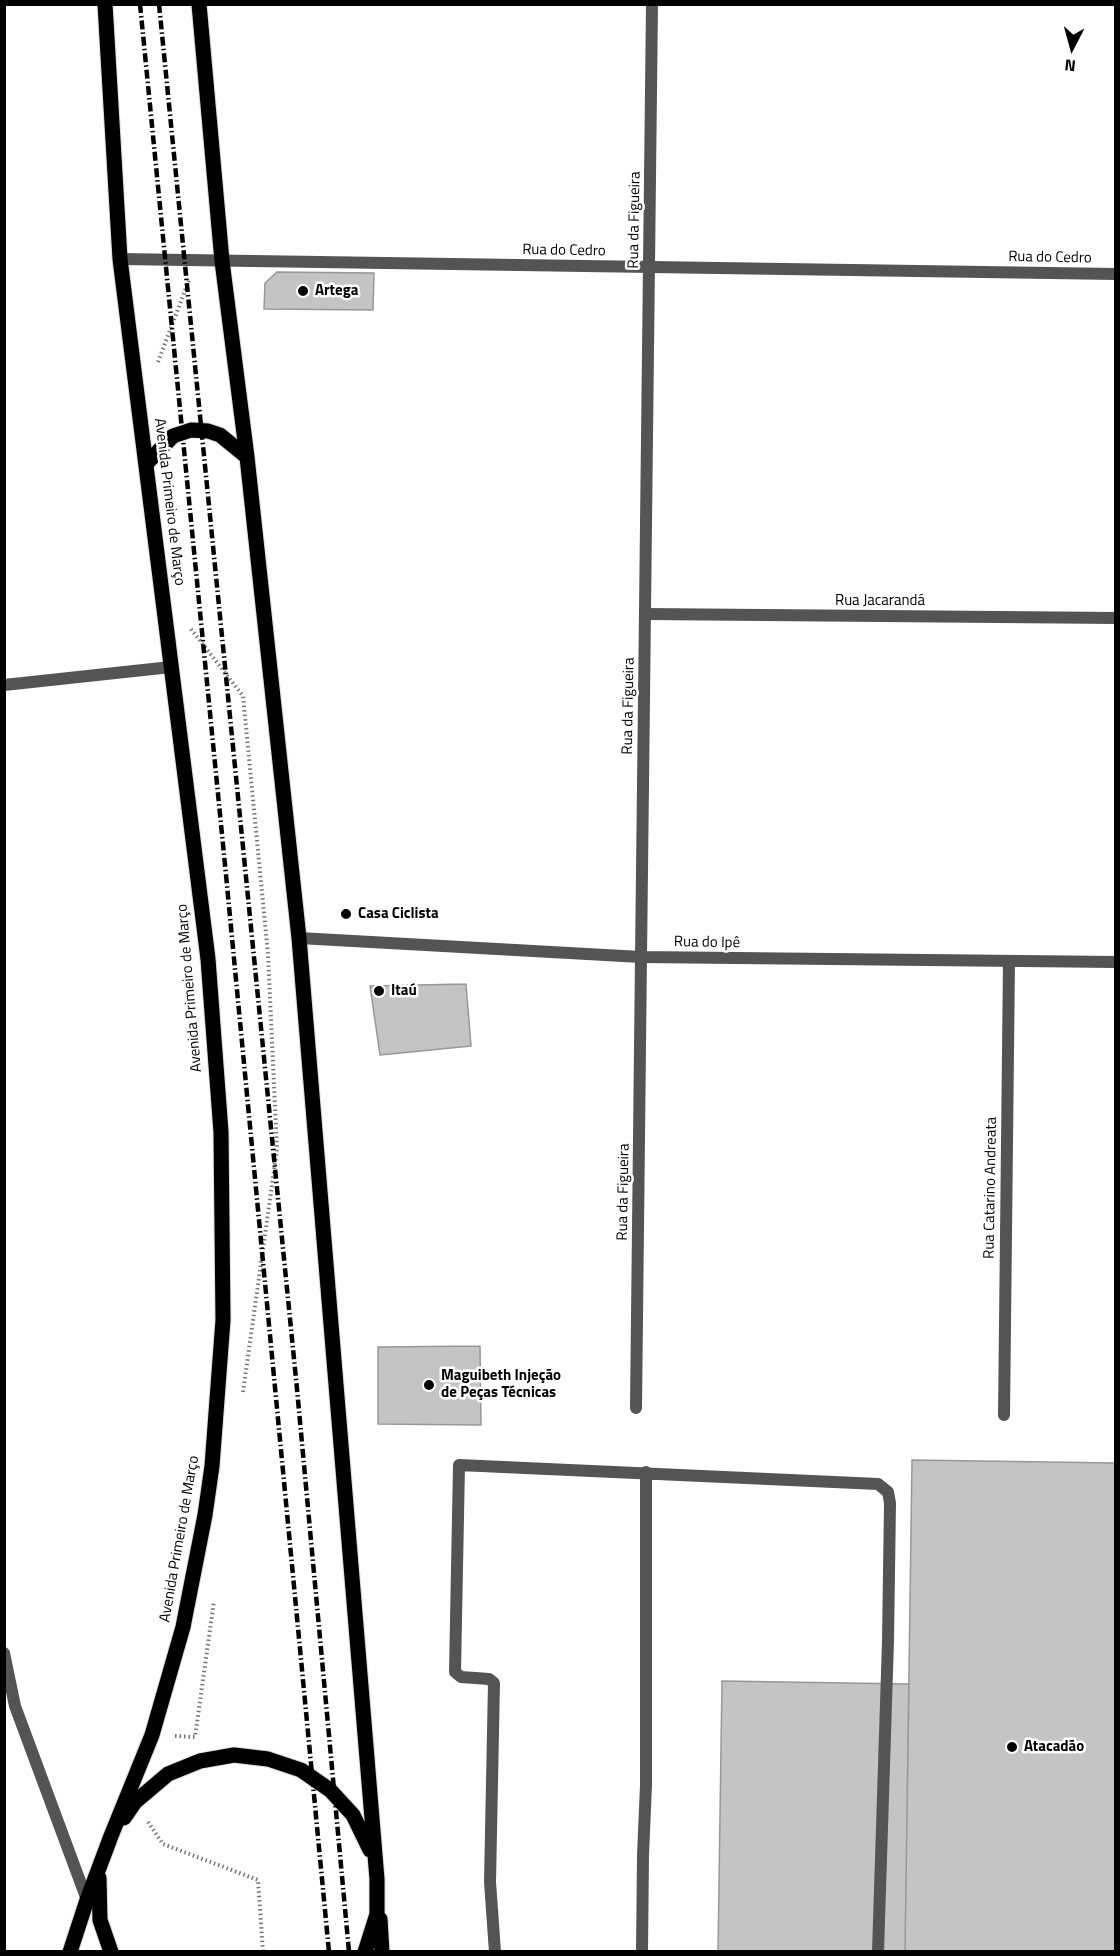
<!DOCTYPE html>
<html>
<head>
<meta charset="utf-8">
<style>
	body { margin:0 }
	#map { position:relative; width:1120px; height:1956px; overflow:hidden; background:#fff; font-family:"Titillium Web",sans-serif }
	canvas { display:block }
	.frame { position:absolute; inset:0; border:6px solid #000; pointer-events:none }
	.north { position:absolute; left:1042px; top:18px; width:60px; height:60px; -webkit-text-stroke:4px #fff; paint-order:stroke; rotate:186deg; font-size:16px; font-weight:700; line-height:24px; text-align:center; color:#000 }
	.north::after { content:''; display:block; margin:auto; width:21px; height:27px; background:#000; clip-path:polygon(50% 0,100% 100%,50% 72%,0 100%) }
</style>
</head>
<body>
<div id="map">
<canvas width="1120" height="1956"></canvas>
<div class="frame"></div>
<div class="north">N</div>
</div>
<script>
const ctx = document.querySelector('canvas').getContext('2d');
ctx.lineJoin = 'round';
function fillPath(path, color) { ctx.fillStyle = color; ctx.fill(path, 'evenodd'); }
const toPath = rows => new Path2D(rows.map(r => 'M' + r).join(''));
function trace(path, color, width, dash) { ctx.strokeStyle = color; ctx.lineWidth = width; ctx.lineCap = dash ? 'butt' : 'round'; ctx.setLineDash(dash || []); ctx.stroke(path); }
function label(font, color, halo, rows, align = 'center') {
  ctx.font = font + ' "Titillium Web",sans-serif'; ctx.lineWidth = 5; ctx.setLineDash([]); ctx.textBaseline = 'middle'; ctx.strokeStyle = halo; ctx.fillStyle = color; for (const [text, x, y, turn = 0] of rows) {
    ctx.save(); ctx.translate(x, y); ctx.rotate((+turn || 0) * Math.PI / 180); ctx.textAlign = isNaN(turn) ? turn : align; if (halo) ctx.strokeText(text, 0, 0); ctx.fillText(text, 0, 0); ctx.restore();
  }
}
const building = toPath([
	[277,272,374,273,373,310,264,309,265,283,277,272],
	[466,984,471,1046,380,1055,370,986,466,984],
	[480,1346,481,1425,378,1424,378,1347,480,1346],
	[912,1460,1116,1463,1116,1952,905,1952,912,1460],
	[722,1681,909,1684,905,1952,718,1952,722,1681]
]);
fillPath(building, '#c4c4c4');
trace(building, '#989898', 1.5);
const primary = toPath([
	[199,4,222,261,247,457,299,938,377,1879,377,1914,365,1952],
	[146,464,173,436,191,430,208,431,220,435,247,457],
	[124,1818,135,1802,168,1774,200,1761,234,1755,268,1759,301,1770,330,1790,353,1815,370,1850],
	[99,1878,100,1920,111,1952],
	[380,1919,382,1952],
	[70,1952,87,1900,111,1836,152,1735,183,1627,205,1515,212,1466,223,1320,221,1132,208,959,120,259,105,4]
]);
trace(primary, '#dbdbdb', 17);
trace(toPath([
	[158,362,189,280],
	[191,629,243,696,268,954,277,1149,243,1392],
	[175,1736,195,1737,214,1601],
	[148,1822,163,1844,258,1880,263,1952]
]), '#767676', 4, [1.5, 3]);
trace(toPath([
	[4,685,171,667],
	[4,1653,15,1706,87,1900],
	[495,1952,490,1882,494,1683,489,1679,461,1677,455,1672,459,1465,878,1484,888,1492,890,1503,888,1641,878,1952],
	[642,1952,643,1855,646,1785,646,1472]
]), '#545454', 12);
trace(toPath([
	[120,259,1116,274],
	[645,614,1116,618],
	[636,1408,641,957],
	[1004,1415,1009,961]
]), '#545454', 12);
trace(toPath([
	[299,938,641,957,1116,962],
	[641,957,652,4]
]), '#545454', 12);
trace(primary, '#000', 15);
trace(toPath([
	[140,4,226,875,329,1952],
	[159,4,297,1389,349,1952]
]), '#000', 4.5, [9, 3, 1.5, 3]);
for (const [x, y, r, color] of [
	[303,291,6,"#000"],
	[346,914,6,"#000"],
	[379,991,6,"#000"],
	[429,1385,6,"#000"],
	[1012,1747,6,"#000"]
]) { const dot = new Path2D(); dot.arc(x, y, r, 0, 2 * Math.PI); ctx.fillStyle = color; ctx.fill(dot); trace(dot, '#fff', 2); }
label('15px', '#000', '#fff', [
	["Rua da Figueira",635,220,-89],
	["Rua do Cedro",564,251,1],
	["Rua do Cedro",1050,258,1],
	["Avenida Primeiro de Março",169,502,83],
	["Rua Jacarandá",880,601],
	["Rua da Figueira",629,706,-89],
	["Rua do Ipê",707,943,1],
	["Avenida Primeiro de Março",190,988,-95],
	["Rua Catarino Andreata",991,1188,-89],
	["Rua da Figueira",624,1192,-89],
	["Avenida Primeiro de Março",180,1539,-80]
]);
label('bold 15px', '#000', '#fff', [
	["Artega",315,291],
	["Casa Ciclista",358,914],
	["Itaú",391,991],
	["Maguibeth Injeção",441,1376],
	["de Peças Técnicas",441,1393],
	["Atacadão",1024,1747]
], 'left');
</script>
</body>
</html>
